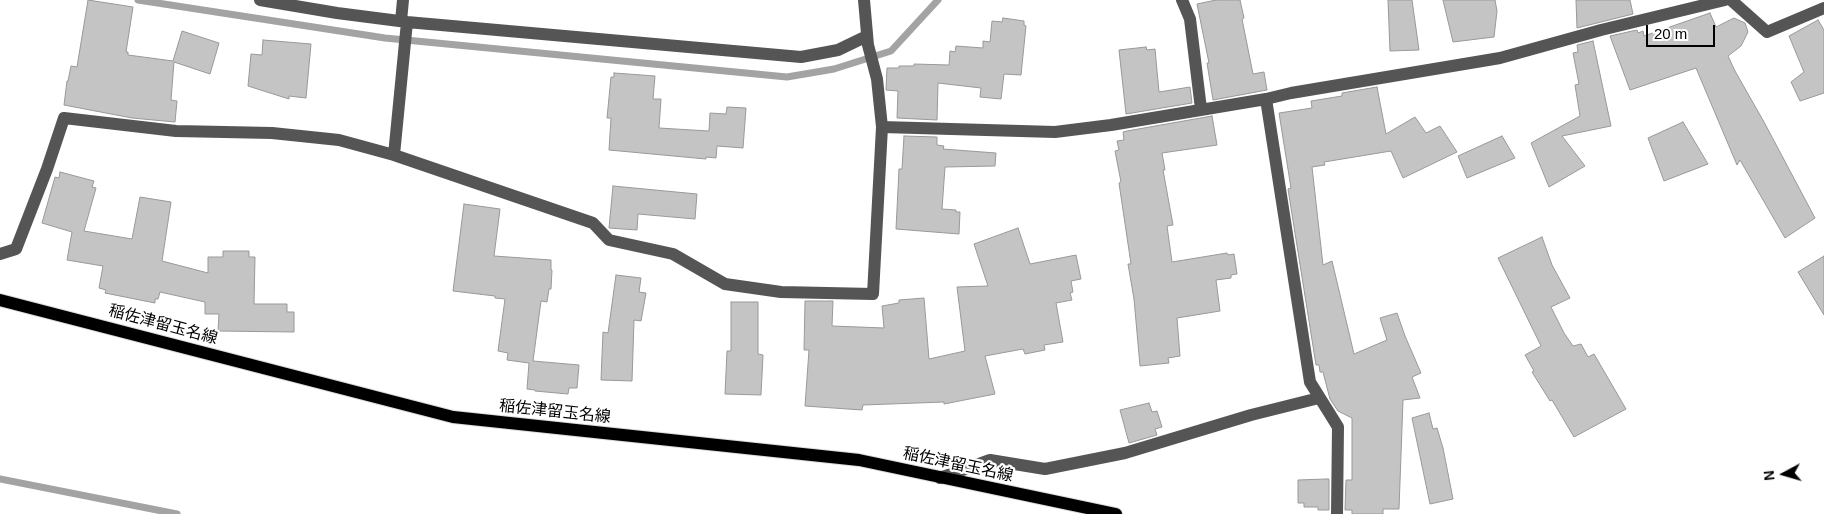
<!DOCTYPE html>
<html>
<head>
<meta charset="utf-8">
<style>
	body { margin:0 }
	#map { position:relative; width:1824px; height:514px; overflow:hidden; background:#fff; font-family:Arial,sans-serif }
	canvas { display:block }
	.north { position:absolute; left:1759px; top:449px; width:50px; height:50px; -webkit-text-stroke:4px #fff; paint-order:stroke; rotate:264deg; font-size:14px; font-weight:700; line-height:20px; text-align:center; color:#000 }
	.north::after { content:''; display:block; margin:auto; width:18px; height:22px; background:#000; clip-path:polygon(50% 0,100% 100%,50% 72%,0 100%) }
	.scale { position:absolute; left:1646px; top:25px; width:69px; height:22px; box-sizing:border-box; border:2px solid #000; border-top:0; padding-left:6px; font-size:15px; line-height:18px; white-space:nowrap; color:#000; -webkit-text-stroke:4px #fff; paint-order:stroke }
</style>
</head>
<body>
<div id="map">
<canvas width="1824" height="514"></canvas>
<div class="north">N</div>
<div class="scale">20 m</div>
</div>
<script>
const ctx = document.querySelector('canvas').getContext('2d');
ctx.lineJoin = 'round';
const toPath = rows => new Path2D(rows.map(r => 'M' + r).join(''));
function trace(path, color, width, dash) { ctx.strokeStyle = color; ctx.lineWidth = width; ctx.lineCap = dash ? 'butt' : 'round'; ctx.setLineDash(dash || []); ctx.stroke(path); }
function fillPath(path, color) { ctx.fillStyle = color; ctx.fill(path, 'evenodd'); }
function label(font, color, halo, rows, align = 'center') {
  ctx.font = font + ' Arial,"Noto Sans JP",sans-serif'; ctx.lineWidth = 4.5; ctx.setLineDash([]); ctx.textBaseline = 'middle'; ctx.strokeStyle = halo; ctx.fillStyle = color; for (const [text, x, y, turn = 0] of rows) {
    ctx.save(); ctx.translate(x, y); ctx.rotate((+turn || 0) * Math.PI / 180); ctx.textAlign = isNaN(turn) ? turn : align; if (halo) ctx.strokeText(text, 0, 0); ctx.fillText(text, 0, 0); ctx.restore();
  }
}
trace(toPath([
	[138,0,385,38,787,77,834,69,891,51,938,0],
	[0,479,177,514]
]), '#a3a3a3', 7);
const building = toPath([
	[88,0,133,7,126,52,128,52,128,55,173,61,182,31,219,43,210,74,174,62,171,100,177,101,175,122,132,118,64,105,67,81,68,81,71,66,77,67,88,0],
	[1216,0,1240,0,1244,18,1242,19,1253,74,1264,72,1267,90,1213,100,1207,63,1209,63,1197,4,1216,0],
	[1388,0,1412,0,1419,50,1390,51,1388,0],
	[1443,0,1495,0,1497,11,1494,37,1453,42,1443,0],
	[1576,0,1630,0,1633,14,1577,28,1576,0],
	[1710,13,1716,27,1734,18,1745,23,1748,32,1741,46,1728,56,1735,71,1764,122,1815,218,1785,238,1740,160,1737,165,1696,68,1630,90,1610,36,1637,30,1638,33,1643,31,1644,36,1710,13],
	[1003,18,1024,21,1024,25,1026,26,1021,75,1004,74,1001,99,980,97,981,88,938,83,937,120,897,118,898,91,886,90,887,68,899,68,899,66,914,66,914,64,949,65,950,51,955,52,956,46,983,48,983,41,990,42,992,21,1002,22,1003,18],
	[1818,20,1824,30,1824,93,1800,101,1791,82,1804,72,1789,36,1818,20],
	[263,40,311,44,306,98,289,96,289,99,248,86,251,54,262,55,263,40],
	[1593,41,1611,126,1562,136,1585,166,1549,187,1531,143,1580,116,1575,85,1579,84,1573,53,1578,52,1577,45,1593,41],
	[1146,47,1147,50,1155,49,1159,92,1190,87,1192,103,1126,114,1119,50,1146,47],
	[614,73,655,76,653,99,661,99,659,128,709,131,710,113,726,114,727,107,746,108,743,148,717,146,716,158,706,157,706,159,609,150,611,118,607,118,611,77,614,77,614,73],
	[1377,87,1386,134,1415,117,1426,133,1440,126,1457,152,1403,178,1391,151,1324,162,1325,165,1312,167,1323,265,1332,261,1354,354,1387,340,1380,318,1397,313,1405,336,1421,373,1412,377,1420,398,1403,400,1399,509,1383,509,1383,514,1352,514,1352,510,1345,510,1346,480,1352,480,1352,418,1338,411,1330,399,1323,372,1320,372,1319,365,1316,365,1288,189,1291,188,1279,113,1312,108,1311,101,1342,96,1342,93,1377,87],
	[1212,116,1217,145,1162,153,1165,170,1163,170,1173,225,1167,226,1172,262,1227,253,1228,255,1234,254,1237,274,1231,275,1231,278,1216,280,1220,311,1177,318,1180,356,1168,358,1169,363,1140,366,1134,299,1128,264,1131,264,1119,183,1121,182,1115,151,1119,150,1117,141,1124,140,1123,132,1127,131,1212,116],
	[1683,122,1708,164,1664,181,1648,138,1683,122],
	[904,136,937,137,937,145,944,146,943,149,996,153,995,166,945,167,942,209,956,210,956,212,960,212,959,234,896,229,899,169,902,169,904,136],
	[1502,136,1515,158,1467,178,1458,156,1502,136],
	[60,172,94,181,92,187,96,188,84,231,132,239,140,197,171,202,162,261,208,273,208,257,223,257,223,251,249,251,249,257,255,257,254,304,287,304,287,312,294,312,294,332,218,331,219,314,205,314,205,302,160,292,158,299,155,299,155,303,105,293,106,290,99,288,103,266,67,260,72,232,42,223,55,177,59,178,60,172],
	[613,186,697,194,695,219,638,214,637,230,609,228,613,186],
	[464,204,500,209,494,256,551,260,551,270,552,270,551,289,549,289,547,302,541,301,533,361,579,365,577,388,569,388,568,394,535,391,535,390,527,389,529,363,507,360,508,353,498,351,505,299,495,298,495,296,453,291,464,204],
	[1018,228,1030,264,1076,255,1081,279,1071,281,1073,292,1070,293,1072,300,1056,303,1063,342,1044,345,1045,350,1025,354,1023,349,985,356,995,394,944,404,944,402,863,405,862,410,805,406,809,350,804,350,805,301,833,301,832,326,884,328,882,306,899,303,899,300,924,298,929,359,965,351,957,287,988,286,974,244,1018,228],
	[1542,237,1552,265,1570,298,1551,307,1564,333,1573,346,1581,344,1588,357,1594,354,1626,409,1574,437,1552,400,1550,401,1532,372,1534,371,1525,355,1541,346,1498,258,1542,237],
	[1824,256,1824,315,1798,272,1824,256],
	[616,275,641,278,639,292,646,293,641,321,634,320,632,381,601,380,603,332,608,333,616,275],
	[731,302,758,302,758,354,763,355,761,395,725,394,727,351,731,351,731,302],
	[1149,403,1152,412,1157,411,1162,427,1155,429,1157,435,1129,443,1120,410,1149,403],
	[1429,413,1433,429,1437,428,1443,448,1453,499,1430,504,1412,418,1429,413],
	[1326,479,1329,479,1329,510,1318,510,1318,507,1304,507,1304,503,1298,503,1298,480,1326,479]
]);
fillPath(building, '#c4c4c4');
trace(building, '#999', 1);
const major = toPath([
	[0,300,453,417,859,460,1116,514]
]);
trace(major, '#dbdbdb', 14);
trace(toPath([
	[260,0,337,13,407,22,801,57,838,50,867,36],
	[1182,0,1190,19,1201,109],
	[1731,0,1767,32,1824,8],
	[401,21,403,0],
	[1266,99,1310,382,1338,427,1337,514],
	[882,127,1055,132,1111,125,1266,99,1291,93,1500,58,1601,30,1725,0],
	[394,155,407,22],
	[0,254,16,249,47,169,64,118,176,131,272,133,339,140,394,155,593,223,609,240,673,254,725,284,781,292,873,294,882,127,877,79,868,45,864,0],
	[940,478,990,460,1045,469,1125,453,1251,415,1319,398]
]), '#555', 12);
trace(major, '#000', 12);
label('16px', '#000', '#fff', [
	["稲佐津留玉名線",163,325,15],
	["稲佐津留玉名線",555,412,6],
	["稲佐津留玉名線",958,465,12]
]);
</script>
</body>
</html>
